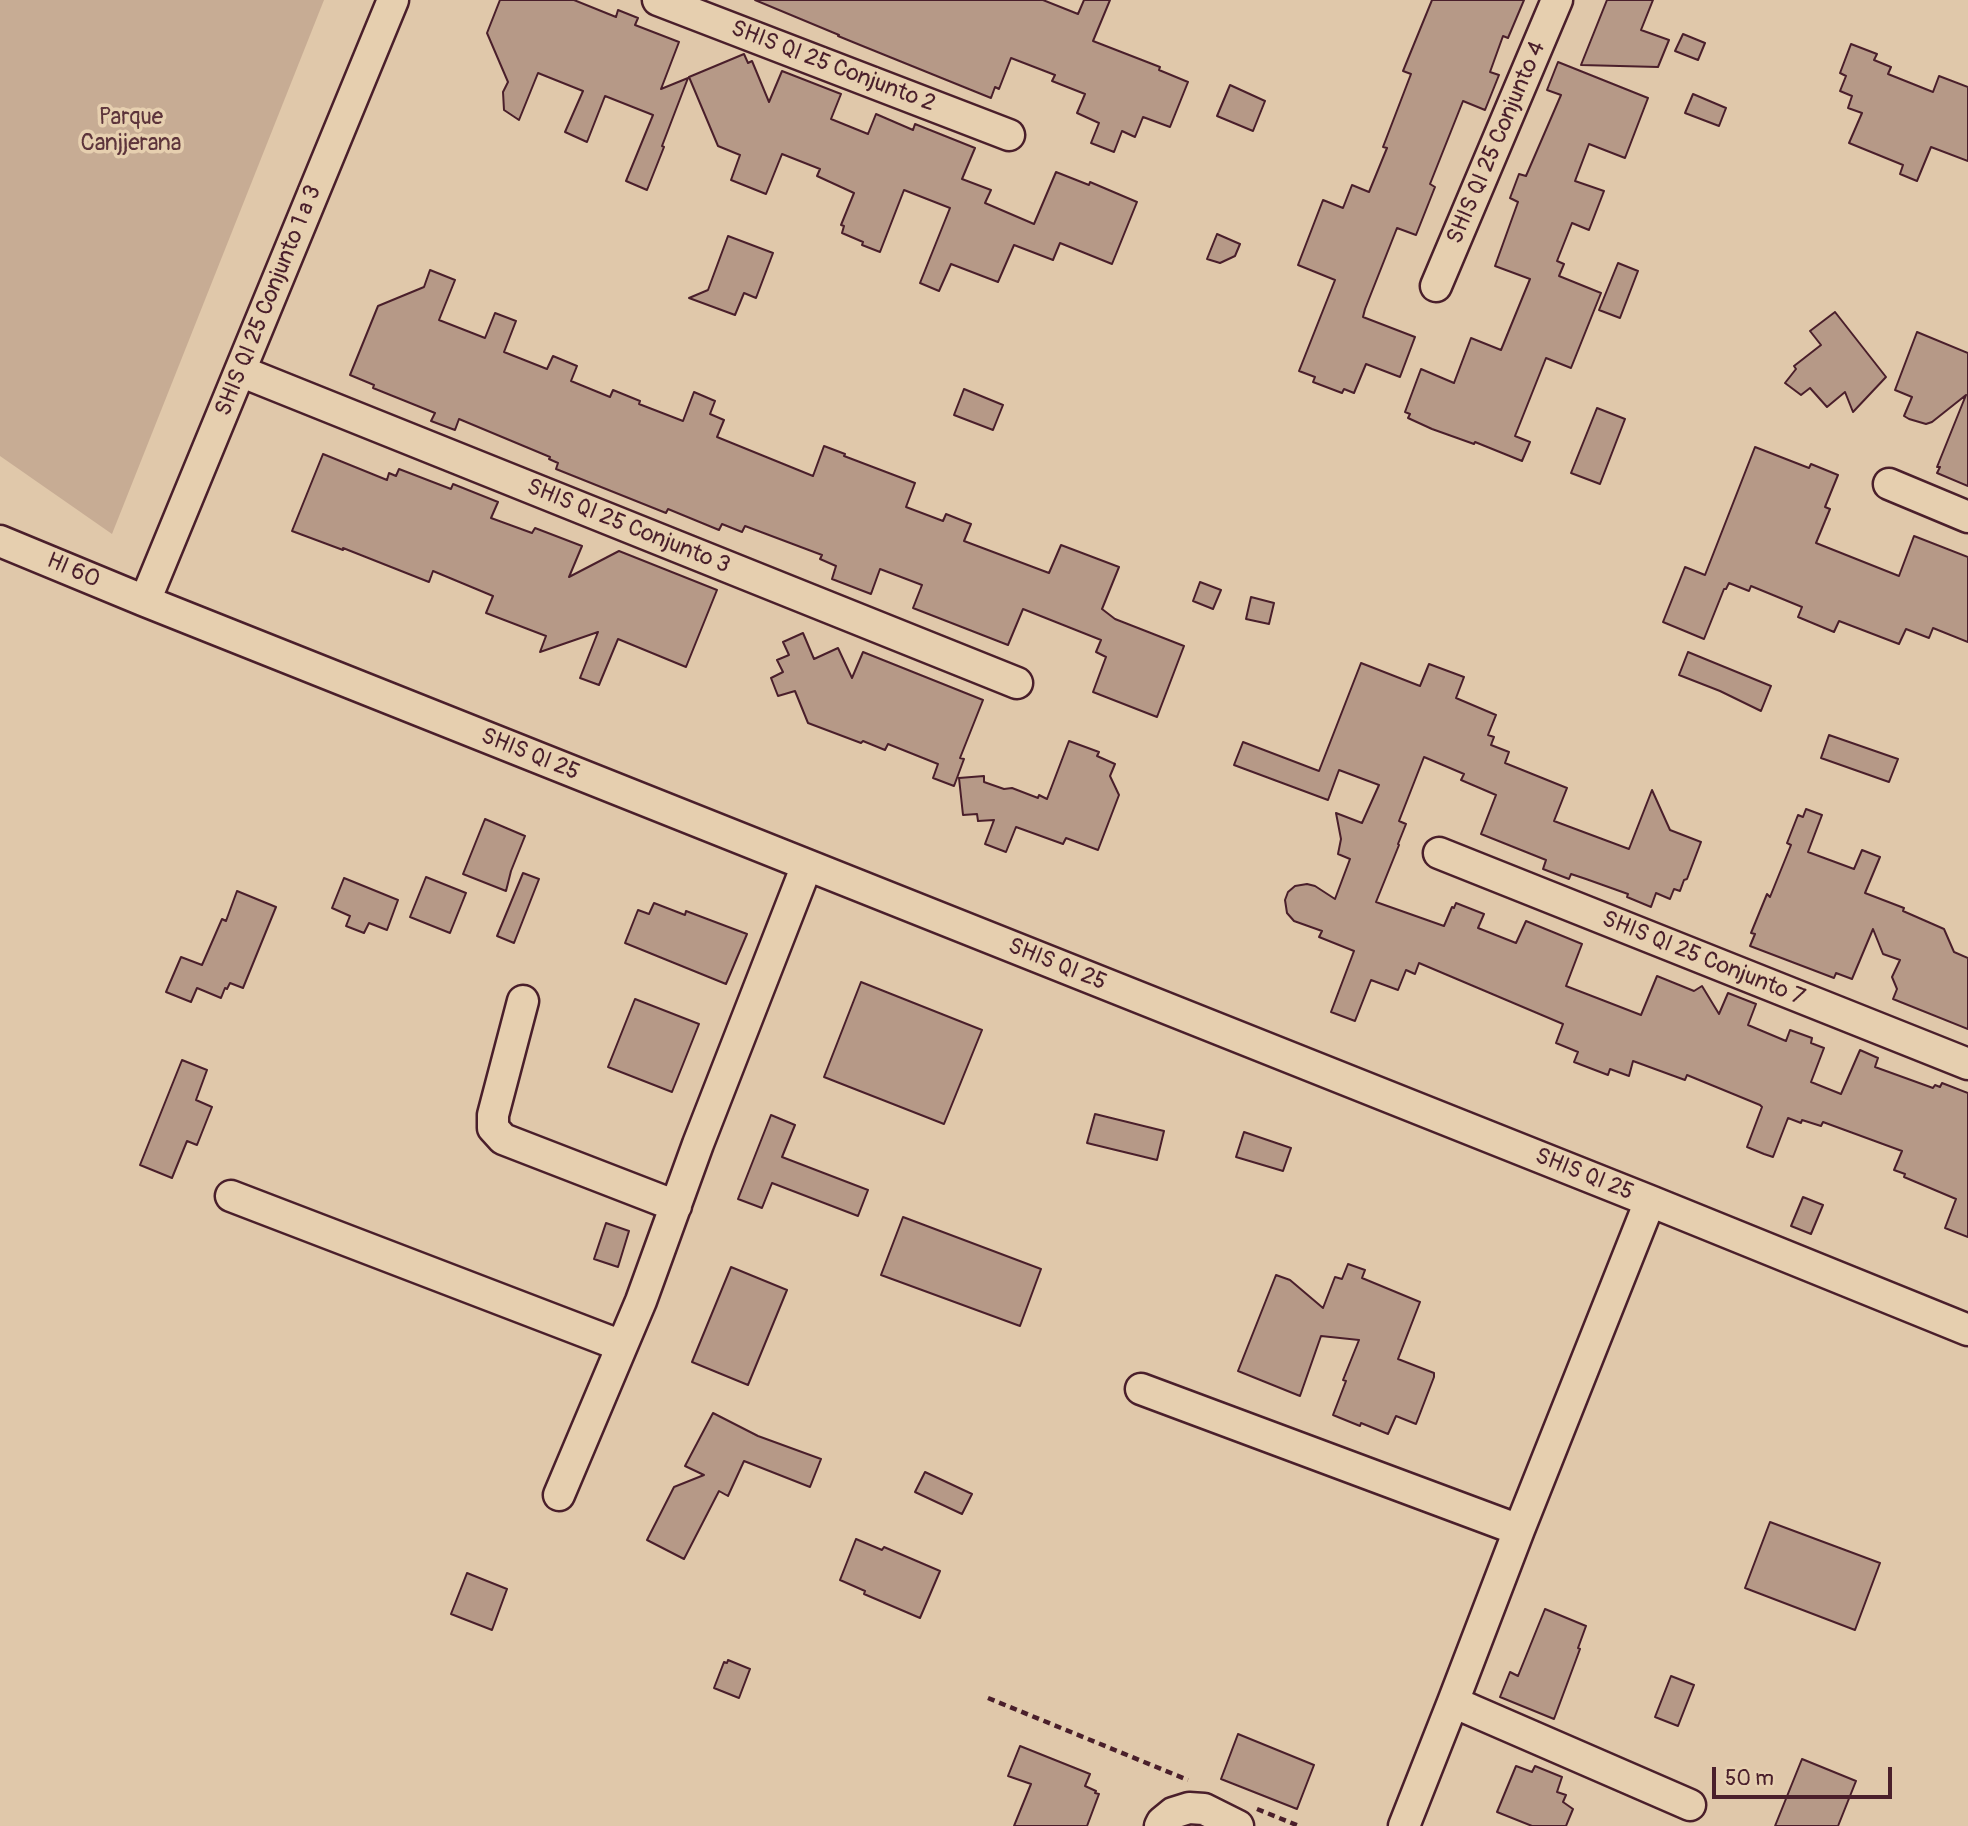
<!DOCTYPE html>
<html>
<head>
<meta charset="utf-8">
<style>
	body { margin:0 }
	#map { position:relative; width:1968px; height:1826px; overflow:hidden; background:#e0c8aa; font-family:Pangolin,sans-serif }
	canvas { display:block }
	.scale { position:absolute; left:1712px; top:1767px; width:180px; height:32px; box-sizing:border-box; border:4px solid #4a1f2b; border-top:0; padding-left:9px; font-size:21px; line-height:24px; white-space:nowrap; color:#4a1f2b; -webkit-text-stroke:5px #e6cfaf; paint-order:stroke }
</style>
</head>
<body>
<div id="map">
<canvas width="1968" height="1826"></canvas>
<div class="scale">50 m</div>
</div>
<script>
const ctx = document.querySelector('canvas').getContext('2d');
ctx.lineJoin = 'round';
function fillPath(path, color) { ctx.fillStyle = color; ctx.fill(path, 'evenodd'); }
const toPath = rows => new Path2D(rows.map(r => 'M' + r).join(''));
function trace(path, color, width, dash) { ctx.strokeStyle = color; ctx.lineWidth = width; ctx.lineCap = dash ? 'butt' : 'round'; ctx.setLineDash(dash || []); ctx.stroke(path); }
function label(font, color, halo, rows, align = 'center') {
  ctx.font = font + ' Pangolin,sans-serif'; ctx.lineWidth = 7; ctx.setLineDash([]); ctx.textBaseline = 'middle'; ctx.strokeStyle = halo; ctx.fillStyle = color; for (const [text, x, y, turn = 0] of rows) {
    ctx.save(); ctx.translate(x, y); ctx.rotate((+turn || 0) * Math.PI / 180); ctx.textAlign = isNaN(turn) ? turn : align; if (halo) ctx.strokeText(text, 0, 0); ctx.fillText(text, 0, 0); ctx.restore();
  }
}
fillPath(toPath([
	[0,0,324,0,112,534,0,456]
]), '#c7ac94');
const building = toPath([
	[500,0,574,0,616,17,618,10,638,18,635,25,679,42,661,89,688,78,662,146,664,147,647,190,626,181,653,115,605,96,587,142,565,132,583,91,538,73,519,120,504,110,503,92,508,82,487,33,500,0],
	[755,0,1043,0,1078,14,1084,0,1110,0,1093,41,1160,67,1159,70,1188,82,1170,127,1143,117,1135,137,1122,131,1114,152,1091,143,1099,123,1077,113,1085,94,1052,81,1055,75,1011,58,999,89,995,87,991,98,865,47,838,36,839,35,755,0],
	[1432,0,1524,0,1508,38,1503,36,1490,72,1499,75,1485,110,1463,101,1430,184,1435,187,1416,235,1397,228,1365,309,1363,317,1415,337,1400,377,1366,364,1354,393,1344,389,1342,393,1313,382,1315,377,1299,371,1335,280,1298,265,1323,200,1343,208,1352,185,1369,192,1387,148,1383,147,1411,74,1403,71,1432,0],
	[1607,0,1653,0,1641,30,1669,40,1658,67,1581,65,1607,0],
	[1683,34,1705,43,1698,60,1675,51,1683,34],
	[1851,44,1877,54,1874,60,1891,67,1888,74,1933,92,1939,76,1968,87,1968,161,1931,147,1917,181,1900,174,1903,165,1849,143,1862,113,1848,108,1852,96,1840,91,1846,76,1840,73,1851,44],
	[744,54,748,63,752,61,769,102,782,71,841,94,831,119,868,134,876,114,913,130,915,124,975,148,962,179,991,190,985,203,1034,224,1056,172,1089,185,1090,182,1137,202,1112,264,1060,243,1053,260,1014,245,998,282,951,264,939,291,920,283,950,208,904,190,880,252,862,245,863,242,842,233,844,226,841,225,854,193,817,176,820,169,782,154,766,194,731,180,740,155,718,146,689,77,744,54],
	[1558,62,1648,98,1625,158,1589,144,1575,181,1604,191,1589,230,1572,223,1557,261,1564,264,1559,276,1601,293,1571,368,1546,358,1515,436,1530,442,1522,461,1475,442,1474,444,1432,429,1408,418,1410,414,1405,412,1421,369,1454,383,1471,338,1501,350,1530,279,1495,266,1518,202,1510,198,1519,174,1526,176,1561,95,1547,90,1558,62],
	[1230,85,1265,101,1253,131,1217,116,1230,85],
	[1693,94,1726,108,1719,126,1685,113,1693,94],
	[1217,234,1240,244,1235,256,1220,263,1207,259,1217,234],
	[728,236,773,253,756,298,744,293,735,315,689,298,708,290,728,236],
	[1618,263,1638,271,1620,318,1599,310,1618,263],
	[430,270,455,280,439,320,485,338,495,313,516,321,504,352,547,369,553,356,577,366,571,381,610,397,613,390,640,401,639,404,683,421,694,392,715,401,710,414,724,420,717,437,813,476,824,446,845,454,844,456,915,483,906,507,943,521,946,514,971,524,964,541,1049,573,1061,545,1119,567,1102,609,1115,619,1184,646,1157,717,1093,692,1106,657,1096,652,1101,640,1023,609,1008,645,913,608,922,585,880,569,871,594,832,579,836,566,820,559,822,555,745,526,742,532,722,524,719,530,668,509,666,513,556,469,558,463,549,459,550,457,459,419,455,430,431,421,435,413,373,388,374,385,350,375,378,306,424,287,430,270],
	[1835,312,1886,377,1853,412,1845,392,1827,407,1810,388,1801,395,1785,383,1796,369,1794,366,1821,345,1810,331,1835,312],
	[1917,332,1968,353,1968,486,1937,473,1940,467,1937,467,1966,395,1932,422,1926,424,1909,419,1904,416,1912,397,1895,390,1917,332],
	[964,389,1003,405,993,430,954,415,964,389],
	[1597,408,1625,419,1600,484,1571,473,1597,408],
	[1755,447,1809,468,1811,464,1838,475,1825,507,1830,509,1816,543,1899,576,1914,536,1968,557,1968,642,1933,628,1929,638,1906,629,1899,644,1839,621,1834,632,1798,617,1802,607,1751,586,1749,591,1729,583,1726,589,1724,589,1704,639,1663,622,1685,567,1705,575,1755,447],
	[323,454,387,480,389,473,396,476,399,469,451,489,453,484,498,502,491,518,532,533,535,528,582,546,569,577,619,551,717,590,686,667,618,639,599,685,580,678,598,632,540,652,546,636,486,613,493,596,433,571,429,582,343,548,343,550,292,531,323,454],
	[1200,582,1221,590,1213,609,1193,601,1200,582],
	[1251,597,1274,603,1269,624,1246,619,1251,597],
	[803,633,814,659,838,648,852,678,863,652,983,700,960,758,964,759,954,786,933,778,938,764,888,744,885,750,863,741,861,743,808,723,795,691,778,696,771,678,783,672,777,660,789,655,783,642,803,633],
	[1688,652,1771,686,1761,711,1720,691,1679,675,1688,652],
	[1361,663,1420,686,1429,664,1464,677,1456,698,1496,715,1488,735,1494,737,1491,745,1509,752,1505,763,1567,788,1554,821,1629,849,1652,790,1670,830,1701,842,1687,879,1684,880,1680,891,1674,889,1670,899,1656,893,1651,907,1627,897,1628,894,1586,879,1571,874,1569,879,1543,869,1546,860,1481,834,1496,795,1461,780,1464,774,1424,757,1399,821,1406,824,1398,844,1399,845,1376,902,1444,926,1452,907,1454,908,1456,903,1484,914,1478,928,1516,943,1526,921,1582,944,1566,986,1641,1015,1657,976,1694,991,1702,986,1719,1014,1728,993,1756,1004,1748,1025,1786,1041,1790,1030,1812,1038,1811,1043,1824,1048,1811,1082,1841,1094,1860,1050,1878,1058,1875,1067,1933,1088,1935,1085,1940,1087,1942,1083,1968,1093,1968,1237,1945,1228,1956,1199,1904,1177,1905,1174,1894,1170,1902,1151,1823,1122,1821,1126,1802,1120,1801,1123,1788,1118,1773,1157,1764,1154,1747,1147,1762,1107,1760,1105,1687,1075,1685,1080,1633,1061,1629,1076,1610,1069,1608,1075,1574,1062,1578,1052,1556,1043,1563,1024,1419,963,1415,974,1406,970,1398,990,1371,980,1355,1021,1331,1012,1354,951,1319,937,1322,931,1294,921,1287,913,1285,900,1288,892,1295,886,1307,884,1315,886,1335,899,1350,859,1338,854,1341,839,1336,813,1362,823,1379,785,1339,770,1328,800,1234,765,1243,742,1319,771,1361,663],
	[1829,735,1898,759,1889,782,1821,758,1829,735],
	[1069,741,1099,752,1097,756,1115,764,1110,776,1119,795,1098,850,1066,838,1063,844,1016,827,1006,852,985,844,994,820,978,821,977,814,963,815,959,778,984,776,984,782,1004,789,1012,788,1038,798,1039,795,1047,799,1069,741],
	[1806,809,1822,815,1808,852,1854,869,1862,850,1880,857,1865,893,1904,908,1903,911,1944,929,1954,952,1968,958,1968,1029,1893,999,1897,989,1892,977,1900,960,1883,954,1873,929,1852,979,1836,973,1834,978,1750,946,1755,934,1751,933,1767,894,1770,897,1791,845,1787,843,1798,815,1803,817,1806,809],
	[485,819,525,836,511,871,506,891,463,874,485,819],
	[523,873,539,879,514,943,497,936,523,873],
	[426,877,466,893,450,933,410,917,426,877],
	[344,878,398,900,387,930,369,923,364,933,346,926,350,916,332,908,344,878],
	[237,891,276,907,243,988,230,983,227,989,225,988,221,998,197,988,191,1002,166,992,181,957,202,965,222,919,226,921,237,891],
	[654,903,685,915,686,911,747,934,726,984,625,943,638,910,649,914,654,903],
	[861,982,982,1030,944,1124,824,1077,861,982],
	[635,999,699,1024,672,1092,608,1067,635,999],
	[182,1060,207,1070,196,1100,212,1107,197,1145,187,1141,172,1178,140,1165,182,1060],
	[1095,1114,1164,1131,1157,1160,1087,1143,1095,1114],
	[771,1115,795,1125,782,1157,868,1190,858,1216,772,1183,762,1208,738,1199,771,1115],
	[1244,1132,1291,1148,1283,1171,1236,1157,1244,1132],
	[1803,1197,1823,1205,1811,1234,1791,1226,1803,1197],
	[903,1217,1041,1269,1020,1326,881,1275,903,1217],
	[606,1223,629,1231,618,1267,594,1259,606,1223],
	[1348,1264,1365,1270,1362,1278,1420,1302,1398,1359,1434,1373,1434,1377,1416,1424,1396,1416,1388,1434,1361,1423,1360,1426,1333,1415,1346,1381,1343,1380,1359,1340,1321,1336,1300,1396,1238,1371,1276,1275,1290,1280,1323,1308,1335,1277,1342,1279,1348,1264],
	[731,1267,787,1290,748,1385,692,1362,731,1267],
	[713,1413,758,1436,821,1459,810,1487,744,1461,728,1496,719,1491,684,1559,647,1540,674,1487,704,1475,685,1466,713,1413],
	[925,1472,972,1494,962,1514,915,1492,925,1472],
	[1770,1522,1880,1563,1855,1630,1745,1588,1770,1522],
	[856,1539,882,1550,884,1547,940,1571,920,1618,864,1594,865,1591,840,1580,856,1539],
	[467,1573,507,1589,492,1630,451,1614,467,1573],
	[1545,1609,1586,1626,1578,1648,1580,1649,1554,1719,1500,1697,1510,1672,1518,1676,1545,1609],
	[728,1660,750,1669,739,1698,714,1688,724,1662,727,1663,728,1660],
	[1671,1676,1694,1685,1678,1726,1655,1717,1671,1676],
	[1238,1734,1314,1765,1297,1809,1221,1779,1238,1734],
	[1020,1746,1090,1774,1085,1786,1096,1791,1095,1793,1099,1794,1087,1826,1014,1826,1031,1784,1008,1776,1020,1746],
	[1802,1759,1856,1781,1838,1826,1775,1826,1802,1759],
	[1516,1766,1532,1772,1535,1766,1562,1777,1557,1792,1566,1795,1563,1802,1573,1809,1566,1826,1532,1826,1497,1812,1516,1766]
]);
fillPath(building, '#b69987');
trace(building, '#4a1f2b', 2);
const minor = toPath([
	[658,0,1009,135],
	[1436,286,1557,0],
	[240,371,1017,683],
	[1889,484,1968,517],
	[0,541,145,601,1650,1201,1968,1330],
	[145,601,393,0],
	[1439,853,1968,1064],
	[523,1001,493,1115,493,1128,503,1139,676,1206],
	[231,1196,622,1346],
	[1141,1389,1519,1530],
	[559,1495,641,1301,698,1144,807,865],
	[1453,1702,1690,1805],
	[1160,1826,1162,1822,1173,1813,1189,1808,1204,1809,1238,1826],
	[1404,1826,1453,1702,1519,1530,1650,1201]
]);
trace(minor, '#4a1f2b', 35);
trace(toPath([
	[988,1698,1188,1780],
	[1257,1809,1299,1826]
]), '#4a1f2b', 4.5, [7, 5]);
trace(minor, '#e6cfaf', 30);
label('23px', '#4a1f2b', '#e6cfaf', [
	["SHIS QI 25 Conjunto 2",833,67,21],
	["SHIS QI 25 Conjunto 4",1497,143,-67],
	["SHIS QI 25 Conjunto 1 a 3",269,301,-68],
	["SHIS QI 25 Conjunto 3",628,527,22],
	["HI 60",73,571,23],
	["SHIS QI 25",530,755,22],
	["SHIS QI 25 Conjunto 7",1703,959,22],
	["SHIS QI 25",1057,965,22],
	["SHIS QI 25",1584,1175,22]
]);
label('23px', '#5d343b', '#e6cfaf', [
	["Parque",131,118],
	["Canjjerana",131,144]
]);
</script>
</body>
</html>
